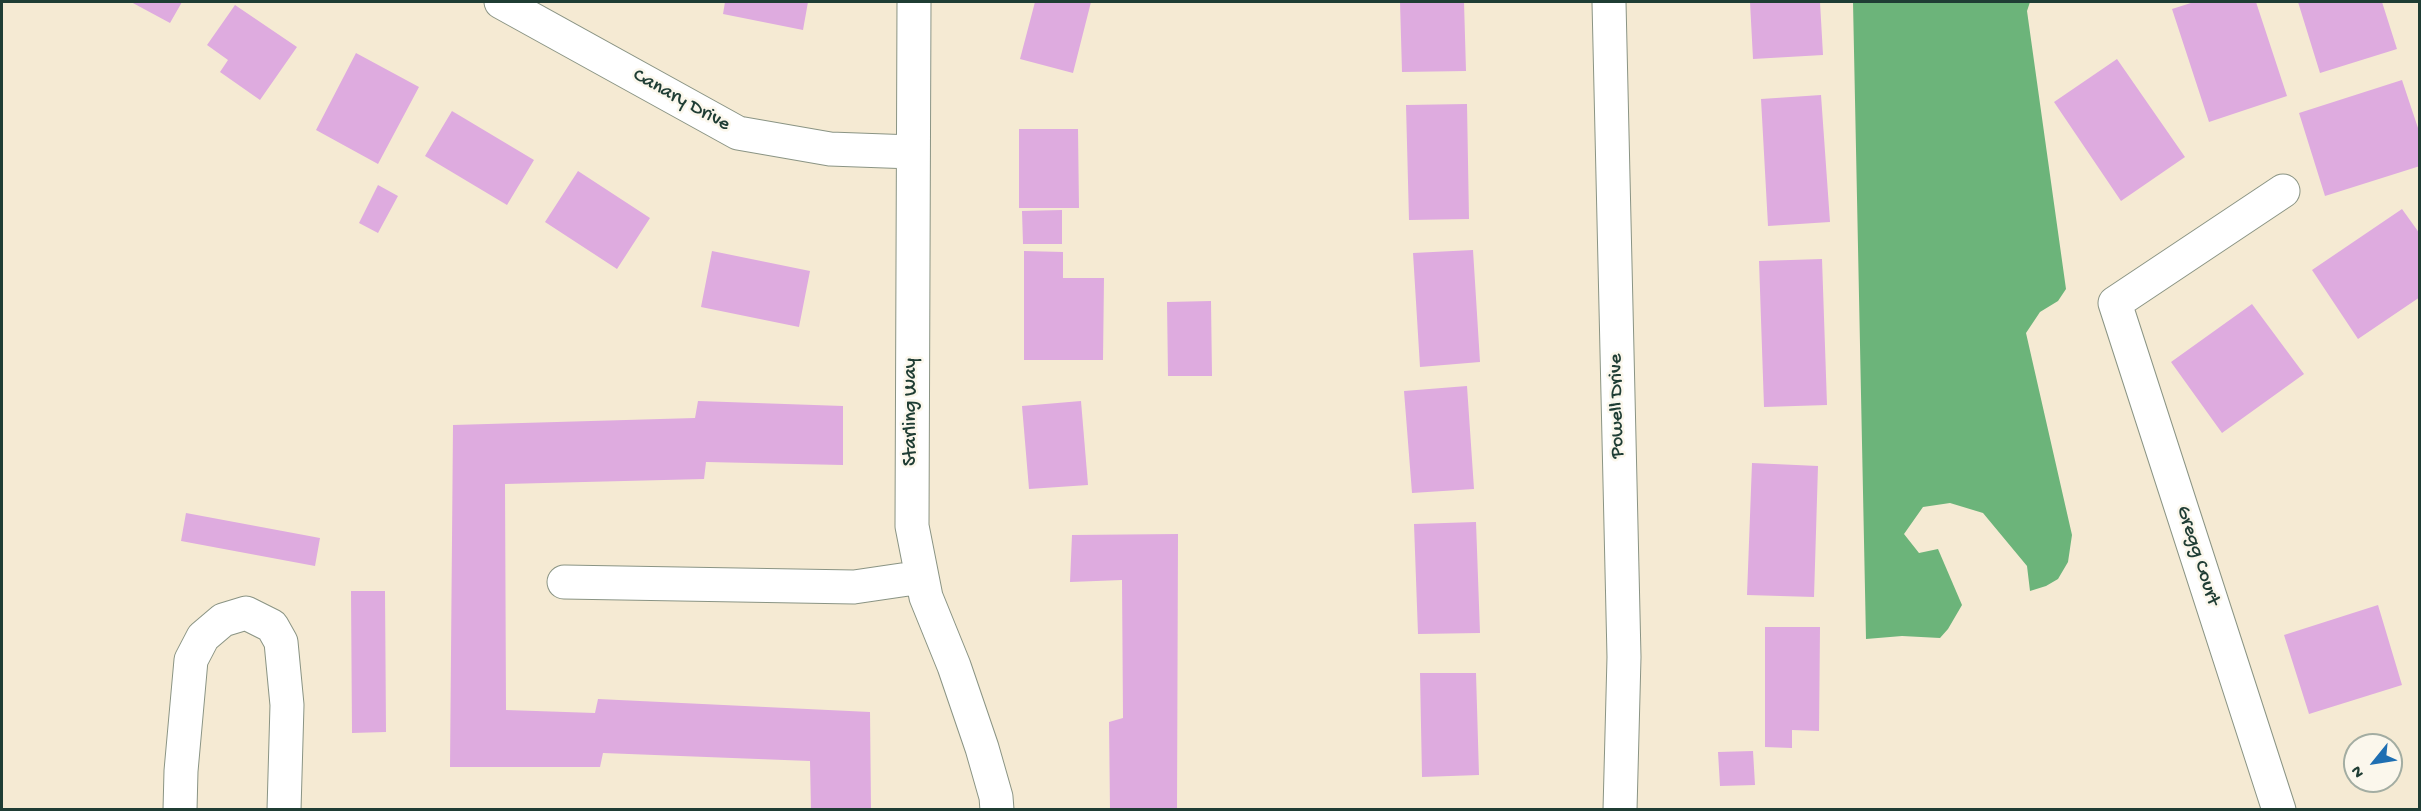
<!DOCTYPE html>
<html>
<head>
<meta charset="utf-8">
<style>
	body { margin:0 }
	#map { position:relative; width:2421px; height:811px; overflow:hidden; background:#f5ead3; font-family:"Gochi Hand",sans-serif }
	canvas { display:block }
	.frame { position:absolute; inset:0; border:3px solid #1f3d34; pointer-events:none }
	.north { position:absolute; left:2343px; top:733px; width:60px; height:60px; box-sizing:border-box; background:#fbf7ec; border:2px solid #a3ada2; border-radius:50%; rotate:240deg; font-size:16px; font-weight:700; line-height:24px; text-align:center; color:#1f3d34 }
	.north::after { content:''; display:block; margin:auto; width:21px; height:27px; background:#1f6fb2; clip-path:polygon(50% 0,100% 100%,50% 72%,0 100%) }
</style>
</head>
<body>
<div id="map">
<canvas width="2421" height="811"></canvas>
<div class="frame"></div>
<div class="north">N</div>
</div>
<script>
const ctx = document.querySelector('canvas').getContext('2d');
ctx.lineJoin = 'round';
function fillPath(path, color) { ctx.fillStyle = color; ctx.fill(path, 'evenodd'); }
const toPath = rows => new Path2D(rows.map(r => 'M' + r).join(''));
function trace(path, color, width, dash) { ctx.strokeStyle = color; ctx.lineWidth = width; ctx.lineCap = dash ? 'butt' : 'round'; ctx.setLineDash(dash || []); ctx.stroke(path); }
function label(font, color, halo, rows, align = 'center') {
  ctx.font = font + ' "Gochi Hand",sans-serif'; ctx.lineWidth = 5; ctx.setLineDash([]); ctx.textBaseline = 'middle'; ctx.strokeStyle = halo; ctx.fillStyle = color; for (const [text, x, y, turn = 0] of rows) {
    ctx.save(); ctx.translate(x, y); ctx.rotate((+turn || 0) * Math.PI / 180); ctx.textAlign = isNaN(turn) ? turn : align; if (halo) ctx.strokeText(text, 0, 0); ctx.fillText(text, 0, 0); ctx.restore();
  }
}
fillPath(toPath([
	[1853,2,2030,2,2027,11,2066,289,2058,301,2040,312,2026,333,2072,535,2068,562,2058,579,2046,586,2030,591,2027,566,1983,513,1950,503,1923,507,1904,534,1919,553,1938,549,1962,605,1948,629,1940,638,1902,636,1866,639]
]), '#6cb47a');
fillPath(toPath([
	[131,2,182,2,170,23],
	[725,2,808,2,803,30,723,14],
	[1035,2,1091,2,1073,73,1020,59],
	[1400,2,1464,2,1466,71,1402,72],
	[1750,2,1820,2,1823,55,1753,59],
	[2194,2,2256,2,2287,96,2209,122,2172,9],
	[2298,2,2382,2,2397,49,2320,73],
	[235,5,297,47,260,100,220,72,228,60,207,45],
	[356,53,419,87,378,164,316,130],
	[2117,59,2185,157,2121,201,2054,102],
	[2402,80,2420,134,2420,166,2325,196,2299,113],
	[1821,95,1830,222,1768,226,1761,99],
	[1467,104,1469,219,1409,220,1406,105],
	[452,111,534,160,507,205,425,156],
	[1019,129,1078,129,1079,208,1019,208],
	[578,171,650,218,617,269,545,222],
	[378,185,398,196,378,233,359,223],
	[2402,209,2420,234,2420,297,2358,339,2312,270],
	[1062,210,1062,244,1023,244,1022,211],
	[1473,250,1480,362,1420,367,1413,253],
	[712,251,810,271,799,327,701,307],
	[1024,251,1063,252,1063,278,1104,278,1103,360,1024,360],
	[1822,259,1827,405,1764,407,1759,261],
	[1211,301,1212,376,1168,376,1167,302],
	[2252,304,2304,374,2222,433,2171,362],
	[1467,386,1474,489,1412,493,1404,391],
	[698,401,843,406,843,465,706,462,704,479,505,484,506,710,595,713,598,699,870,712,871,810,811,810,810,761,603,753,600,767,450,767,453,425,695,418],
	[1081,401,1088,485,1029,489,1022,406],
	[1752,463,1818,466,1814,597,1747,595],
	[186,513,320,538,315,566,181,541],
	[1476,522,1480,633,1418,634,1414,524],
	[1178,534,1177,810,1110,810,1109,722,1123,718,1122,580,1070,582,1072,535],
	[351,591,385,591,386,732,352,733],
	[2378,605,2402,685,2309,714,2284,635],
	[1765,627,1820,627,1819,731,1792,730,1792,748,1765,747],
	[1420,673,1476,673,1479,775,1422,777],
	[1753,751,1755,785,1720,786,1718,752]
]), '#deabdf');
const minor = toPath([
	[501,2,738,133,830,149,913,152],
	[914,2,912,526,926,597,954,666,982,748,996,797,997,810],
	[1609,2,1624,657,1620,810],
	[564,582,854,587,922,577],
	[180,810,181,771,191,660,203,637,223,620,246,613,272,626,281,642,287,705,284,810],
	[2279,810,2115,303,2283,191]
]);
trace(minor, '#8a9484', 35);
trace(minor, '#fff', 33);
label('20px', '#1f3d34', '#fbf7ec', [
	["Canary Drive",681,101,29],
	["Powell Drive",1618,406,-91],
	["Starling Way",912,412,-90],
	["Gregg Court",2197,556,72]
]);
</script>
</body>
</html>
